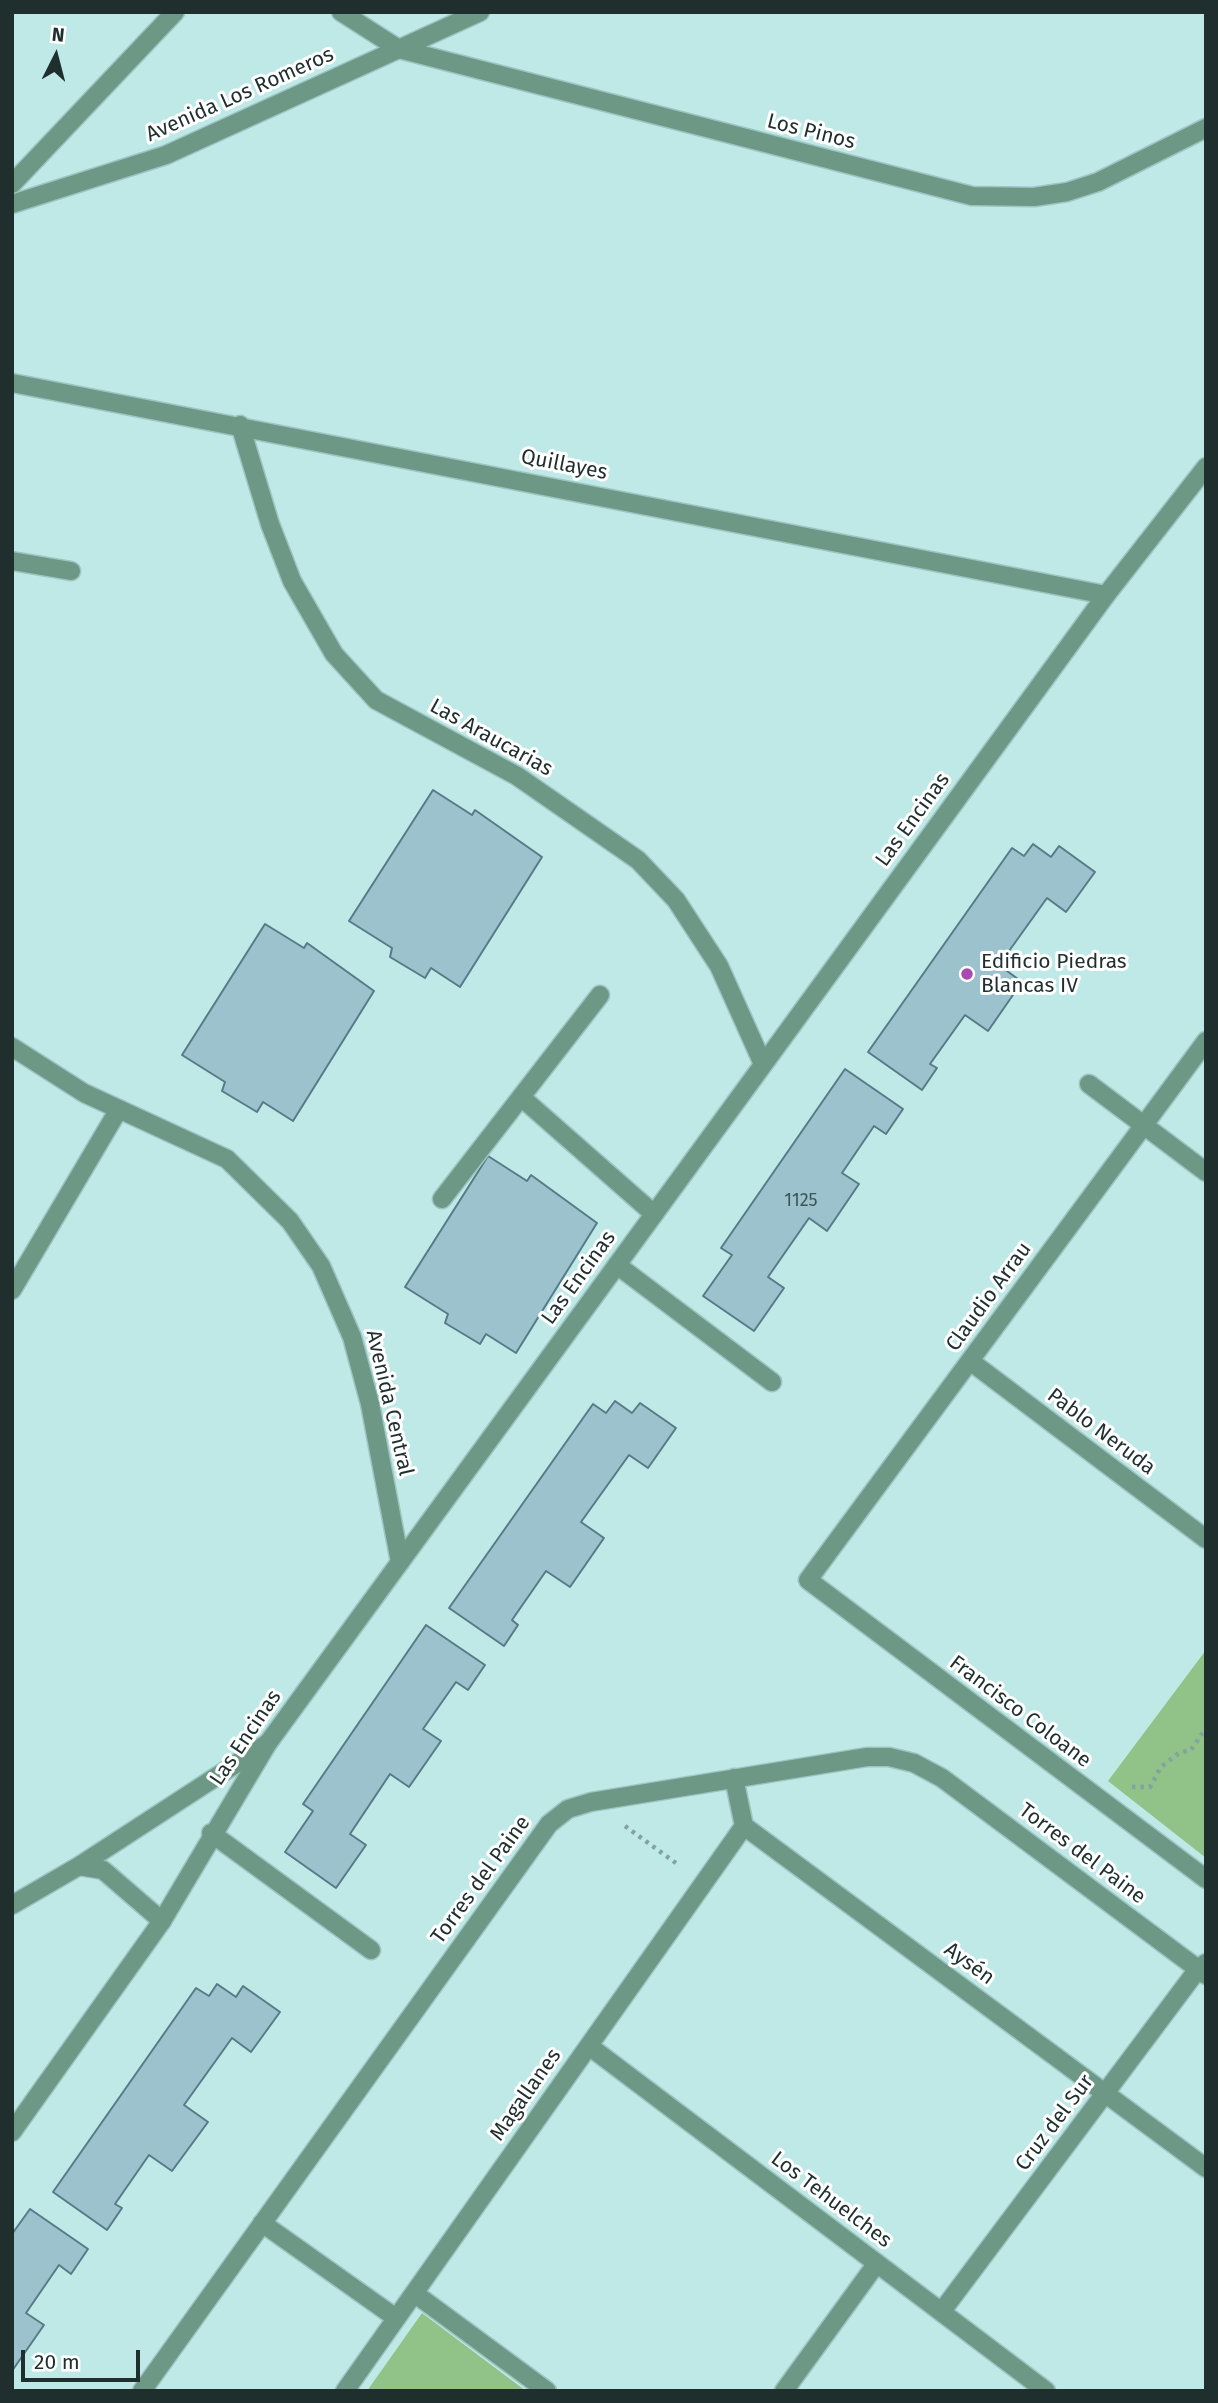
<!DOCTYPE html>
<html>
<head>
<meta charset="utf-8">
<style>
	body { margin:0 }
	#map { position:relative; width:1218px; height:2403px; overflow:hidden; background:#bee9e7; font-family:"Fira Sans",sans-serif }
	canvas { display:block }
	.frame { position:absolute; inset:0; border:14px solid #1e2f2e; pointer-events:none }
	.north { position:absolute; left:21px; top:21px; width:70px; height:70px; -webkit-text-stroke:5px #fff; paint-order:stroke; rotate:6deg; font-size:19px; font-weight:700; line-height:28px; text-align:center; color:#1e2f2e }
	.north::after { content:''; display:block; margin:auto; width:24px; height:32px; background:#1e2f2e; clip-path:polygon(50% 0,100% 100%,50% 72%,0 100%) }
	.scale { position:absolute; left:21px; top:2350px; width:119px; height:32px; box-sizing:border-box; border:4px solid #1e2f2e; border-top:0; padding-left:9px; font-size:21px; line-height:24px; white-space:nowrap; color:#1e2f2e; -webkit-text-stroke:5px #fff; paint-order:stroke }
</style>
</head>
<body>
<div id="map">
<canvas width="1218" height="2403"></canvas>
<div class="frame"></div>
<div class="north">N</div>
<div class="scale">20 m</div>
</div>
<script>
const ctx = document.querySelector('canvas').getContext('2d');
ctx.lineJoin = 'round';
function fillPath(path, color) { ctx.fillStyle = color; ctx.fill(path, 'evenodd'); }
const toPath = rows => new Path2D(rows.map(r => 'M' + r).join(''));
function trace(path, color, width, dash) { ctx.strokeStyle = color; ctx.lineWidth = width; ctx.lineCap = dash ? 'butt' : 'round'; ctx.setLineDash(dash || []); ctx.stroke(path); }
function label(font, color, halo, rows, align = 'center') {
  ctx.font = font + ' "Fira Sans",sans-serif'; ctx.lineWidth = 6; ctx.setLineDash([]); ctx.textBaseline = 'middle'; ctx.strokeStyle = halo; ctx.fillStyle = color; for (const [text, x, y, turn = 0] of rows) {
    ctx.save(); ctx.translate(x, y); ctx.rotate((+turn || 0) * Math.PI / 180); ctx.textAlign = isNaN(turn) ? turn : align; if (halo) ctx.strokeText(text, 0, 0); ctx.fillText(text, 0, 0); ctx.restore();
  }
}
fillPath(toPath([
	[1206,1650,1206,1858,1108,1781],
	[422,2313,526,2391,367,2391]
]), '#91c287');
const building = toPath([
	[433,790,472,815,475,810,542,857,460,987,431,968,425,978,390,957,392,948,349,921,433,790],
	[1033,844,1051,857,1059,846,1095,872,1066,912,1047,898,999,965,1022,982,988,1031,965,1015,930,1064,937,1068,922,1090,868,1052,1012,848,1024,856,1033,844],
	[265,924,304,948,307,943,374,991,293,1121,263,1102,257,1112,222,1091,225,1082,182,1055,265,924],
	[845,1069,903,1109,886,1134,874,1126,842,1173,859,1184,827,1231,809,1218,768,1277,784,1288,754,1331,703,1296,732,1255,721,1248,845,1069],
	[488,1156,527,1181,531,1175,597,1223,516,1353,486,1334,480,1344,445,1323,448,1314,405,1287,488,1156],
	[615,1401,632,1413,640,1403,676,1428,648,1468,629,1455,581,1522,604,1538,570,1587,546,1571,512,1620,518,1625,504,1646,449,1608,593,1404,606,1413,615,1401],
	[426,1625,485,1665,468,1690,456,1682,423,1729,441,1741,409,1787,390,1774,350,1834,366,1845,336,1888,285,1852,313,1811,303,1804,426,1625],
	[217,1984,236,1997,243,1986,280,2012,251,2052,232,2038,184,2105,208,2122,172,2171,149,2155,115,2204,122,2208,107,2230,53,2192,196,1988,209,1996,217,1984],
	[30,2209,88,2249,71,2274,59,2265,26,2313,44,2325,12,2371,12,2234,30,2209]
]);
fillPath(building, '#9cc2ce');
trace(building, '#577b86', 2);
const service = toPath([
	[521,1097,654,1214],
	[442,1199,600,995],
	[617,1265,772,1382],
	[211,1833,371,1950]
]);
const minor = toPath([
	[341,12,399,49,972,196,1034,197,1067,192,1098,182,1206,128],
	[12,184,175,12],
	[12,204,166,155,480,12],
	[12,383,1106,595],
	[240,425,270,524,292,581,334,654,376,700,517,776,638,860,676,900,719,966,763,1064],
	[12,561,71,571],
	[1206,1041,808,1580,1206,1879],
	[12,1047,84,1093,227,1159,290,1221,321,1266,352,1337,370,1404,400,1562],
	[1089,1084,1206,1172],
	[12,1290,119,1109],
	[970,1361,1206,1539],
	[734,1778,744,1826,1206,2168],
	[79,1866,103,1870,162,1921],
	[12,1905,79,1866,268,1743],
	[589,2046,1046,2391],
	[262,2223,396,2318],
	[414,2293,547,2391],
	[942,2311,1198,1969,1206,1963],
	[142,2391,549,1824,568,1809,591,1802,867,1757,889,1757,914,1763,942,1778,1206,1975],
	[345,2391,744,1826],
	[784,2391,877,2263]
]);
const tertiary = toPath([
	[12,2132,162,1921,268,1743,1106,595,1206,467]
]);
trace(service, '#9ec4c2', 21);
trace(minor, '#9ec4c2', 21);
trace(tertiary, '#9ec4c2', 21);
trace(toPath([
	[1132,1787,1150,1787,1161,1767,1179,1753,1191,1750,1206,1728],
	[625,1826,680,1866]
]), '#82a3a2', 4.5, [3.5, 5]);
trace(service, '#6d9886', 18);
trace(minor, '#6d9886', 18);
trace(tertiary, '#6d9886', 18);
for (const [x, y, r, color] of [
	[967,974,7,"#a94ab2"]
]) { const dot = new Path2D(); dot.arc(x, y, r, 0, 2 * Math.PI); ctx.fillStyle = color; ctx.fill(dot); trace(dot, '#fff', 2.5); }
label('18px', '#3e5456', null, [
	["1125",801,1201]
]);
label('21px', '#1e2f2e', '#fff', [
	["Avenida Los Romeros",240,95,-24],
	["Los Pinos",811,132,14],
	["Quillayes",564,465,11],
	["Las Araucarias",491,738,29],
	["Las Encinas",913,820,-54],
	["Las Encinas",579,1278,-54],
	["Claudio Arrau",989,1297,-54],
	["Avenida Central",389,1403,77],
	["Pablo Neruda",1101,1432,37],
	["Francisco Coloane",1020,1712,37],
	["Las Encinas",246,1738,-56],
	["Torres del Paine",1082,1854,37],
	["Torres del Paine",481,1880,-54],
	["Aysén",969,1964,36],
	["Magallanes",526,2095,-55],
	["Cruz del Sur",1055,2123,-53],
	["Los Tehuelches",831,2200,37]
]);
label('21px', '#1e2f2e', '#fff', [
	["Edificio Piedras",981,962],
	["Blancas IV",981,986]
], 'left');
</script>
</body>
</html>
